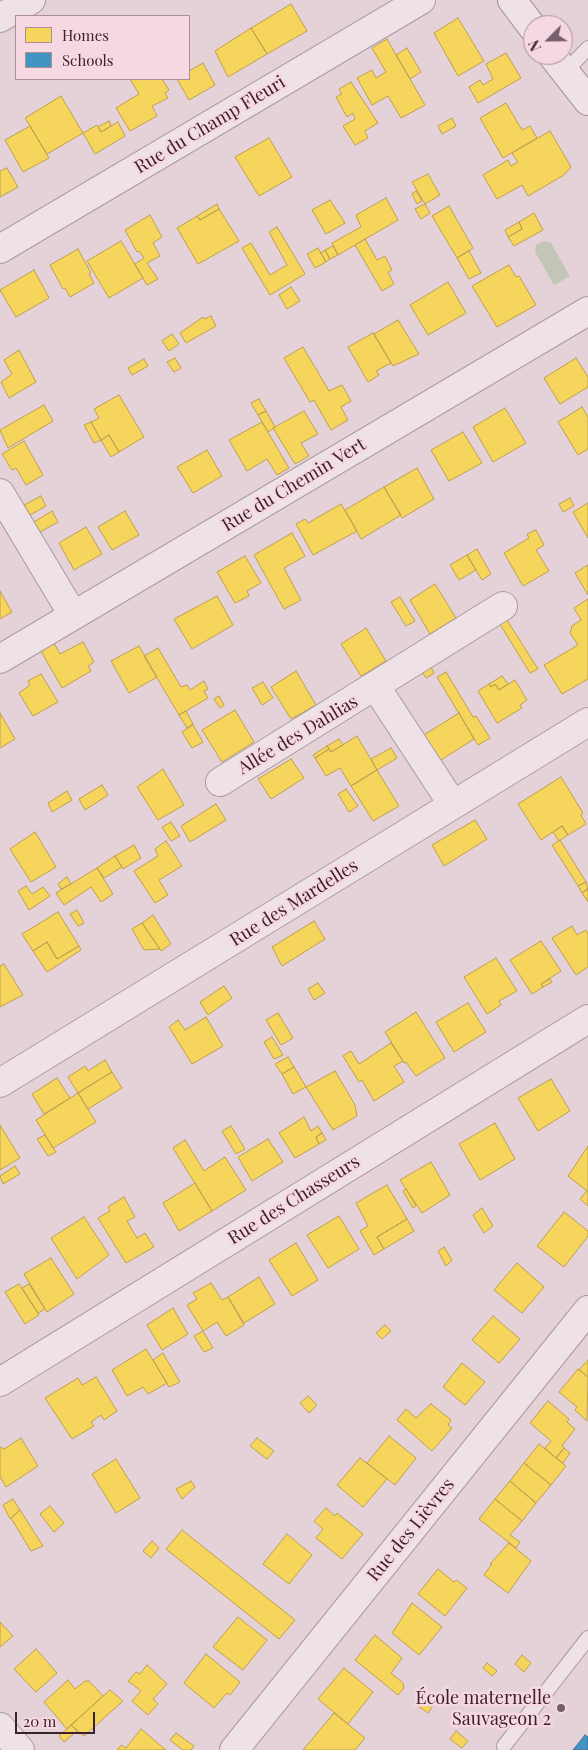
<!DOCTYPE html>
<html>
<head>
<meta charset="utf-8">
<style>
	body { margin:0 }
	#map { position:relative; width:588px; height:1750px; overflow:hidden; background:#e5d1d8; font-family:"Playfair Display",serif }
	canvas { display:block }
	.legend { position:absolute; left:15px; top:15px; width:175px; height:65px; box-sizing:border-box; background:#f5d8e1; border:1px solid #aa8f99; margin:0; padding:6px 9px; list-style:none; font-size:15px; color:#3a212e }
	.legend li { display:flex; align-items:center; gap:10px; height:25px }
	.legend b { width:25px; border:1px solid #aa8f99 }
	.north { position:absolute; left:523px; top:15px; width:50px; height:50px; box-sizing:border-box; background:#f5d8e1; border:1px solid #aa8f99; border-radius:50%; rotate:247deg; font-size:14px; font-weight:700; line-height:20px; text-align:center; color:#3a212e }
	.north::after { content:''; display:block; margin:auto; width:18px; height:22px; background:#765f6a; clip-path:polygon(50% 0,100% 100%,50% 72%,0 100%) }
	.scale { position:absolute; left:15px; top:1712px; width:80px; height:22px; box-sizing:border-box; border:2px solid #3a212e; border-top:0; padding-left:6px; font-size:15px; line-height:18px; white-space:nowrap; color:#3a212e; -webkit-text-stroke:4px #f5d8e1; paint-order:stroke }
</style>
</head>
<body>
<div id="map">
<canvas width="588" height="1750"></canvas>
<ul class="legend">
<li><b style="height:14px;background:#f6d55c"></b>Homes</li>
<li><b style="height:14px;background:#4393c3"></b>Schools</li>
</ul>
<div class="north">N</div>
<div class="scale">20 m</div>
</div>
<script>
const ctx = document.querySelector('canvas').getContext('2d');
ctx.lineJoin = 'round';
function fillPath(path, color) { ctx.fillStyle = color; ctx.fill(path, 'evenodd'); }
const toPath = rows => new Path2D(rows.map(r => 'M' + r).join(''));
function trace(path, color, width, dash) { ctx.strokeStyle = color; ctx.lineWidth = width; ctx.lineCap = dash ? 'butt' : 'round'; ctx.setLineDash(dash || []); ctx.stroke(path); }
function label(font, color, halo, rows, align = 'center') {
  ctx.font = font + ' "Playfair Display",serif'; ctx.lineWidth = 5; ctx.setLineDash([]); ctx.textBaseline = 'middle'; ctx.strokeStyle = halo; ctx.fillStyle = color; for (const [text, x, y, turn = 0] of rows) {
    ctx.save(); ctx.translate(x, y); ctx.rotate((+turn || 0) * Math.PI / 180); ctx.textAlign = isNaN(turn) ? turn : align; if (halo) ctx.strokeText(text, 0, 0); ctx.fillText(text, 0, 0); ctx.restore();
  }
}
fillPath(toPath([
	[544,241,551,243,570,276,554,285,535,252,536,245]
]), '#c1c6b7');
const homes = toPath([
	[291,4,307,31,267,54,251,28,291,4],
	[458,18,484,61,458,76,434,33,458,18],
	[251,28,267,54,228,77,215,51,251,28],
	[387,39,425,105,401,118,388,96,372,105,357,78,372,70,376,78,386,72,372,48,387,39],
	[407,48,421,72,410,79,396,55,407,48],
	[506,53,521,78,478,103,469,87,480,80,483,85,493,79,486,64,506,53],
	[203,63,215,85,189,100,177,79,189,79,189,71,203,63],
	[130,79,162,79,169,90,165,93,168,98,152,106,157,116,130,131,116,108,139,94,130,79],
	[351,82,378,123,365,131,368,138,355,145,343,126,355,119,353,113,347,117,336,97,342,94,339,89,351,82],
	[61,96,83,133,47,154,25,118,61,96],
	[506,103,522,130,530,126,537,138,503,158,480,118,506,103],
	[452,118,456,126,442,134,438,126,452,118],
	[109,121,111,126,101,132,98,127,109,121],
	[118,122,125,136,95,154,83,133,97,125,101,132,118,122],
	[30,126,49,158,23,172,5,140,30,126],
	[550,131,571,167,564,175,528,196,522,185,497,199,483,175,508,160,511,166,518,162,512,153,550,131],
	[269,138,292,177,259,196,235,157,269,138],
	[7,168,18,187,0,197,0,171,7,168],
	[428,174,440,195,425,204,412,182,428,174],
	[416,191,422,201,417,204,412,194,416,191],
	[386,198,398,220,338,255,332,243,361,227,356,215,386,198],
	[330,200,345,223,326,234,312,210,330,200],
	[217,204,219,209,200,220,197,216,217,204],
	[425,204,430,213,421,219,415,209,425,204],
	[449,206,473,248,457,258,432,216,449,206],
	[219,209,239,241,198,264,177,228,197,216,200,220,219,209],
	[534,213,543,230,514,246,508,237,522,229,519,222,534,213],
	[150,215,162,237,153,243,160,256,147,263,158,279,147,285,135,264,144,258,139,251,137,252,125,230,150,215],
	[519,222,522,229,508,237,505,230,519,222],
	[277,227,305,274,270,295,242,248,251,243,270,275,287,265,269,232,277,227],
	[365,239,377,260,385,256,392,270,388,272,394,284,382,291,355,245,365,239],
	[121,241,143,278,109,298,87,261,121,241],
	[333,246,338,255,330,259,325,250,333,246],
	[318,248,326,262,315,268,307,254,318,248],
	[78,249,91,273,89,274,94,283,70,297,65,288,63,289,50,265,78,249],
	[325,250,330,259,326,262,321,253,325,250],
	[469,251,481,273,469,279,457,258,469,251],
	[509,265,516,277,519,276,536,305,497,327,472,286,509,265],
	[34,270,49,298,16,317,0,290,34,270],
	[448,282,466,313,428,335,410,305,448,282],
	[291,287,300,301,287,309,279,295,291,287],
	[211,316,216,326,186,343,180,333,203,317,204,319,211,316],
	[398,320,419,354,393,366,374,334,398,320],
	[373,333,391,363,376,371,379,375,368,382,348,347,373,333],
	[172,334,179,344,169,351,162,341,172,334],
	[303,347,329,391,342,385,351,401,341,407,348,420,331,430,314,400,310,402,284,358,303,347],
	[19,350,36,382,9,398,1,382,12,374,4,360,19,350],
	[175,358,181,368,174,372,167,362,175,358],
	[576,358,588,377,588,387,560,404,544,378,576,358],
	[144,359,148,366,132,375,128,368,144,359],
	[119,395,144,437,119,452,109,435,101,440,91,422,99,418,94,409,119,395],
	[259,399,266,411,258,415,251,403,259,399],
	[44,405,53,421,8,448,0,430,44,405],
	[582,407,588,417,588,449,578,455,558,422,582,407],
	[505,408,526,443,493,462,473,427,505,408],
	[266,411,275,427,268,432,258,415,266,411],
	[304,411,318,434,301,443,309,456,295,464,273,428,304,411],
	[91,422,101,440,94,443,84,425,91,422],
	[262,422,289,468,277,475,267,459,247,471,229,440,262,422],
	[463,432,482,463,449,481,431,450,463,432],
	[109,435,119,452,111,457,101,440,109,435],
	[24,441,43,475,26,485,16,468,12,470,2,454,24,441],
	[207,450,222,476,193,493,177,467,207,450],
	[417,468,434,499,402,518,384,487,417,468],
	[384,487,401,515,361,539,345,510,384,487],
	[41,496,46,506,30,515,24,505,41,496],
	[570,498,574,506,563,512,559,504,570,498],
	[588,503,588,538,573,512,588,503],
	[341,504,357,531,313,555,296,524,305,519,308,523,341,504],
	[52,511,58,522,40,532,34,522,52,511],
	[125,511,139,535,112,550,98,527,125,511],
	[86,527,102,554,74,570,59,543,86,527],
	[536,530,544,545,536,550,549,571,523,586,504,553,529,538,527,534,536,530],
	[292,533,305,556,284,568,301,600,284,609,254,555,292,533],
	[477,549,491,574,482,580,467,555,477,549],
	[467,555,476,570,459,580,450,565,467,555],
	[245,556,261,583,247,591,249,596,235,603,217,572,245,556],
	[588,565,588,595,575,573,588,565],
	[435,584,456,618,430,634,410,600,435,584],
	[0,591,12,612,0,619,0,591],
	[217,596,233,625,192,649,174,619,217,596],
	[400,597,415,621,406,626,391,602,400,597],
	[588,599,588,679,562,694,544,665,578,645,570,633,572,626,581,620,574,608,588,599],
	[505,617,538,669,530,673,498,621,505,617],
	[366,628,386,661,361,676,341,644,366,628],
	[83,642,94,662,88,666,91,671,62,688,41,651,54,643,60,654,83,642],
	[139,646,157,677,129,693,111,661,139,646],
	[158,648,181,687,187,685,190,690,204,681,208,689,204,691,208,698,179,715,144,656,158,648],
	[429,663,434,673,426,678,420,669,429,663],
	[296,671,316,705,291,719,271,687,296,671],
	[446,672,473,717,476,716,490,738,478,745,437,677,446,672],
	[41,674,58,702,33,716,19,693,30,685,28,681,41,674],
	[502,676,508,684,499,690,495,684,491,687,489,684,502,676],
	[515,680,527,700,520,705,522,708,497,723,478,691,489,684,491,687,495,684,499,690,515,680],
	[263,682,273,698,262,705,252,688,263,682],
	[219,696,224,705,220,708,214,699,219,696],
	[235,710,254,742,222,762,202,730,235,710],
	[186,711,193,724,187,728,179,715,186,711],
	[0,713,15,739,0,748,0,713],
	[459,713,474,739,436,763,419,738,459,713],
	[193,725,203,742,192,748,182,732,193,725],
	[357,736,377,770,351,786,340,768,326,776,315,758,329,749,331,752,357,736],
	[339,739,343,745,331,752,327,746,339,739],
	[327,746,329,749,315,758,313,755,327,746],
	[391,748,397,758,377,770,371,759,391,748],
	[291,759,304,778,271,799,258,779,291,759],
	[163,769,184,805,158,820,137,787,163,769],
	[377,770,399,806,373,821,351,786,377,770],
	[561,777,583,813,581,815,586,824,568,835,562,826,541,840,518,804,561,777],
	[102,785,108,795,85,810,79,799,102,785],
	[346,789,358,806,349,812,338,794,346,789],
	[67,791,72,800,52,812,48,803,67,791],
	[216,804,226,820,190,842,181,826,216,804],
	[475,820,487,839,444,866,432,845,475,820],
	[171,822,180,836,171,841,162,827,171,822],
	[562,826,568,835,559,841,553,832,562,826],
	[35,832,56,867,31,882,10,849,35,832],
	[560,840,586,882,578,886,552,845,560,840],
	[166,841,182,866,159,880,168,895,155,903,134,871,158,856,155,849,166,841],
	[134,845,141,858,123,869,115,856,134,845],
	[115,856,122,867,104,878,97,868,115,856],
	[97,868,113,894,101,902,91,887,64,905,56,893,97,868],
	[67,877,71,884,61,889,58,884,67,877],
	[586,882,588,889,582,893,578,886,586,882],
	[26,886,32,894,43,887,50,896,29,910,18,891,26,886],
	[587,889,588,891,588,902,582,893,587,889],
	[77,910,84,923,78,926,70,914,77,910],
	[58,912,79,946,57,959,47,942,33,951,22,934,58,912],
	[153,915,171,944,161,951,142,923,153,915],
	[314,921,325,939,282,966,272,947,314,921],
	[142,923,160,949,144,950,132,929,142,923],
	[572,926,577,935,586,930,588,933,588,967,576,975,552,938,572,926],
	[541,941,561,971,541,984,543,987,532,994,510,960,541,941],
	[47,942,57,959,79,946,81,950,47,972,33,951,47,942],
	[496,958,517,991,499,1001,501,1005,487,1014,464,977,496,958],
	[4,964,23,995,0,1007,0,966,4,964],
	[550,979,552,982,543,987,541,984,550,979],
	[318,983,325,993,314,1000,308,989,318,983],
	[224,986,232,998,208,1015,200,1002,224,986],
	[468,1003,486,1032,454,1052,436,1022,468,1003],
	[416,1012,445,1058,416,1076,406,1062,404,1063,385,1032,416,1012],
	[278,1013,293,1038,281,1045,266,1020,278,1013],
	[206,1017,223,1046,192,1064,169,1027,178,1020,185,1030,206,1017],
	[272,1037,283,1055,274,1059,264,1042,272,1037],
	[391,1043,403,1061,394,1066,404,1082,374,1101,362,1080,359,1082,343,1056,351,1051,359,1064,391,1043],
	[288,1057,294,1067,282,1074,275,1064,288,1057],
	[105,1060,112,1072,78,1093,68,1077,85,1066,88,1071,105,1060],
	[294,1067,306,1087,293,1094,282,1074,294,1067],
	[335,1071,355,1105,357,1116,333,1130,306,1087,335,1071],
	[112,1072,122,1088,88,1109,78,1093,112,1072],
	[57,1078,70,1098,44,1114,32,1094,57,1078],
	[551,1079,570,1111,538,1131,518,1098,551,1079],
	[78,1093,96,1122,53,1148,36,1120,78,1093],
	[304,1117,311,1131,318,1126,322,1133,316,1137,319,1144,295,1158,279,1133,304,1117],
	[495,1123,515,1159,480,1180,459,1144,495,1123],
	[0,1125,20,1158,0,1170,0,1125],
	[231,1126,245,1149,236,1154,222,1131,231,1126],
	[322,1133,326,1140,319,1144,316,1137,322,1133],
	[45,1135,56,1152,48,1156,37,1139,45,1135],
	[268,1139,283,1162,252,1181,238,1157,268,1139],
	[185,1140,204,1171,225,1157,246,1190,212,1211,173,1148,185,1140],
	[588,1146,588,1206,580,1199,587,1191,568,1176,588,1146],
	[431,1162,450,1195,422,1213,400,1180,431,1162],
	[15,1166,20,1174,3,1184,0,1176,15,1166],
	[195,1183,212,1211,179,1231,163,1203,195,1183],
	[387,1185,407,1219,377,1237,384,1249,374,1255,360,1231,368,1226,356,1203,387,1185],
	[406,1189,416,1206,413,1208,403,1191,406,1189],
	[124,1197,135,1217,127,1221,137,1238,145,1233,154,1247,126,1263,98,1218,110,1211,108,1207,124,1197],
	[482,1208,493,1226,484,1233,473,1215,482,1208],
	[564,1212,588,1231,588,1236,564,1267,537,1246,564,1212],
	[339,1216,359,1249,328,1268,307,1235,339,1216],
	[84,1217,109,1255,77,1279,51,1238,84,1217],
	[407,1219,414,1231,384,1249,377,1237,407,1219],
	[296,1243,318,1280,292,1296,269,1260,296,1243],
	[444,1247,452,1260,446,1266,438,1251,444,1247],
	[51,1258,74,1294,47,1312,24,1274,51,1258],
	[517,1263,544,1287,522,1313,494,1290,517,1263],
	[259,1277,275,1304,244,1323,228,1297,259,1277],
	[211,1283,222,1300,228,1297,244,1325,226,1336,217,1322,203,1331,187,1305,197,1299,193,1293,211,1283],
	[19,1284,39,1315,25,1324,5,1292,19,1284],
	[29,1284,45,1309,38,1313,22,1288,29,1284],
	[173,1308,188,1334,162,1350,147,1325,173,1308],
	[493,1316,520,1339,499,1363,472,1340,493,1316],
	[385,1325,391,1331,382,1339,376,1333,385,1325],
	[203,1331,213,1348,204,1352,194,1336,203,1331],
	[146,1349,167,1383,148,1394,143,1387,127,1396,112,1370,146,1349],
	[163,1353,180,1382,169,1387,153,1360,163,1353],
	[588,1360,588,1377,579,1370,588,1360],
	[462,1363,485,1382,465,1405,443,1387,462,1363],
	[578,1369,588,1377,587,1421,575,1410,577,1407,559,1392,578,1369],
	[96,1377,117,1411,104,1420,101,1415,91,1422,94,1426,72,1439,45,1398,78,1378,82,1385,96,1377],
	[308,1396,317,1405,309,1413,300,1403,308,1396],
	[548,1401,569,1419,567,1422,575,1429,562,1446,564,1448,556,1458,545,1448,551,1441,530,1423,548,1401],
	[431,1404,451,1420,448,1425,452,1428,432,1451,397,1420,406,1409,416,1418,431,1404],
	[389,1436,416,1458,395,1485,367,1463,389,1436],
	[21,1438,38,1466,6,1487,0,1477,0,1447,4,1449,21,1438],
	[257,1438,274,1451,267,1459,250,1446,257,1438],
	[539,1444,566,1466,551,1485,524,1463,539,1444],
	[564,1448,570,1453,563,1463,556,1458,564,1448],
	[360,1458,387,1479,363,1507,337,1485,360,1458],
	[116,1459,140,1498,116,1513,92,1474,116,1459],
	[524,1463,551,1485,536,1503,510,1481,524,1463],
	[191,1481,195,1487,182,1499,176,1489,191,1481],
	[510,1481,536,1503,522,1521,495,1499,510,1481],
	[13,1499,20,1510,10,1519,3,1505,13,1499],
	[495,1499,522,1521,510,1535,520,1542,516,1548,479,1519,495,1499],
	[50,1506,64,1523,54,1532,40,1514,50,1506],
	[326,1508,335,1516,337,1513,363,1534,342,1559,316,1538,323,1529,314,1521,326,1508],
	[20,1510,43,1546,31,1551,11,1518,20,1510],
	[182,1530,295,1620,279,1639,166,1549,182,1530],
	[287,1534,312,1555,289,1584,263,1564,287,1534],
	[152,1541,159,1548,151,1558,143,1551,152,1541],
	[509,1543,531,1561,508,1593,484,1575,492,1564,490,1564,509,1543],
	[438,1569,454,1582,456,1580,467,1588,445,1616,418,1594,438,1569],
	[412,1603,442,1627,419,1655,392,1633,412,1603],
	[238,1617,267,1640,243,1670,213,1647,238,1617],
	[0,1622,13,1636,0,1647,0,1622],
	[375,1635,402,1658,391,1673,403,1683,404,1688,398,1695,355,1660,375,1635],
	[36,1649,57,1673,36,1692,14,1669,36,1649],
	[206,1654,240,1682,230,1695,227,1693,214,1708,184,1683,206,1654],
	[522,1655,531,1663,524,1672,515,1664,522,1655],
	[487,1663,497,1671,492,1676,483,1668,487,1663],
	[147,1665,167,1684,153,1699,158,1704,148,1715,132,1701,141,1691,128,1681,136,1672,140,1674,147,1665],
	[344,1668,373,1692,348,1724,318,1699,344,1668],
	[68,1680,75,1689,85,1681,89,1681,103,1696,67,1729,44,1702,68,1680],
	[110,1690,123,1701,84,1736,71,1725,110,1690],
	[425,1697,434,1704,428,1713,418,1706,425,1697],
	[334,1713,365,1738,355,1750,303,1750,334,1713],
	[71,1725,77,1731,64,1742,59,1736,71,1725],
	[141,1729,166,1750,117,1750,121,1745,126,1748,141,1729],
	[456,1731,468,1741,462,1748,450,1739,456,1731],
	[176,1733,194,1746,191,1750,183,1750,170,1740,176,1733]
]);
fillPath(homes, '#f6d55c');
trace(homes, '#be9f4e', 1);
const schools = toPath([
	[585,1735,588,1737,588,1750,573,1750,585,1735]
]);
fillPath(schools, '#4393c3');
trace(schools, '#407196', 1);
const lane = toPath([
	[565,72,588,48],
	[504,1746,588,1638]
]);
const street = toPath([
	[0,18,31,0],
	[0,249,421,0],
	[0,493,73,615],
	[0,659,588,311],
	[376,687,453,805],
	[220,782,503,606],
	[0,1083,588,722],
	[0,1382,588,1019],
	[0,1727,20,1750],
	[234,1750,588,1310]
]);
const secondary = toPath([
	[512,0,533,28],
	[552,55,588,101]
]);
trace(lane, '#ab99a0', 16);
trace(street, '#ab99a0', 30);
trace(secondary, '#9a8a90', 30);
trace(lane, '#eee2e6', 14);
trace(street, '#eee2e6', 28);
trace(secondary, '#eee2e6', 28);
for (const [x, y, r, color] of [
	[561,1708,5,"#765f6a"]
]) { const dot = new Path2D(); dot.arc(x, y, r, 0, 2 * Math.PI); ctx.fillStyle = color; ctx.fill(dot); trace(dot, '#f5d8e1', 2); }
label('18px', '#3a212e', '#f5d8e1', [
	["Rue du Champ Fleuri",210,125,-31],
	["Rue du Chemin Vert",294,485,-31],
	["Allée des Dahlias",298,735,-31],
	["Rue des Mardelles",294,903,-32],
	["Rue des Chasseurs",294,1200,-32],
	["Rue des Lièvres",411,1530,-51]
]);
label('18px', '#3a212e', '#f5d8e1', [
	["École maternelle",551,1698],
	["Sauvageon 2",551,1719]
], 'right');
</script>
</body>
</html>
